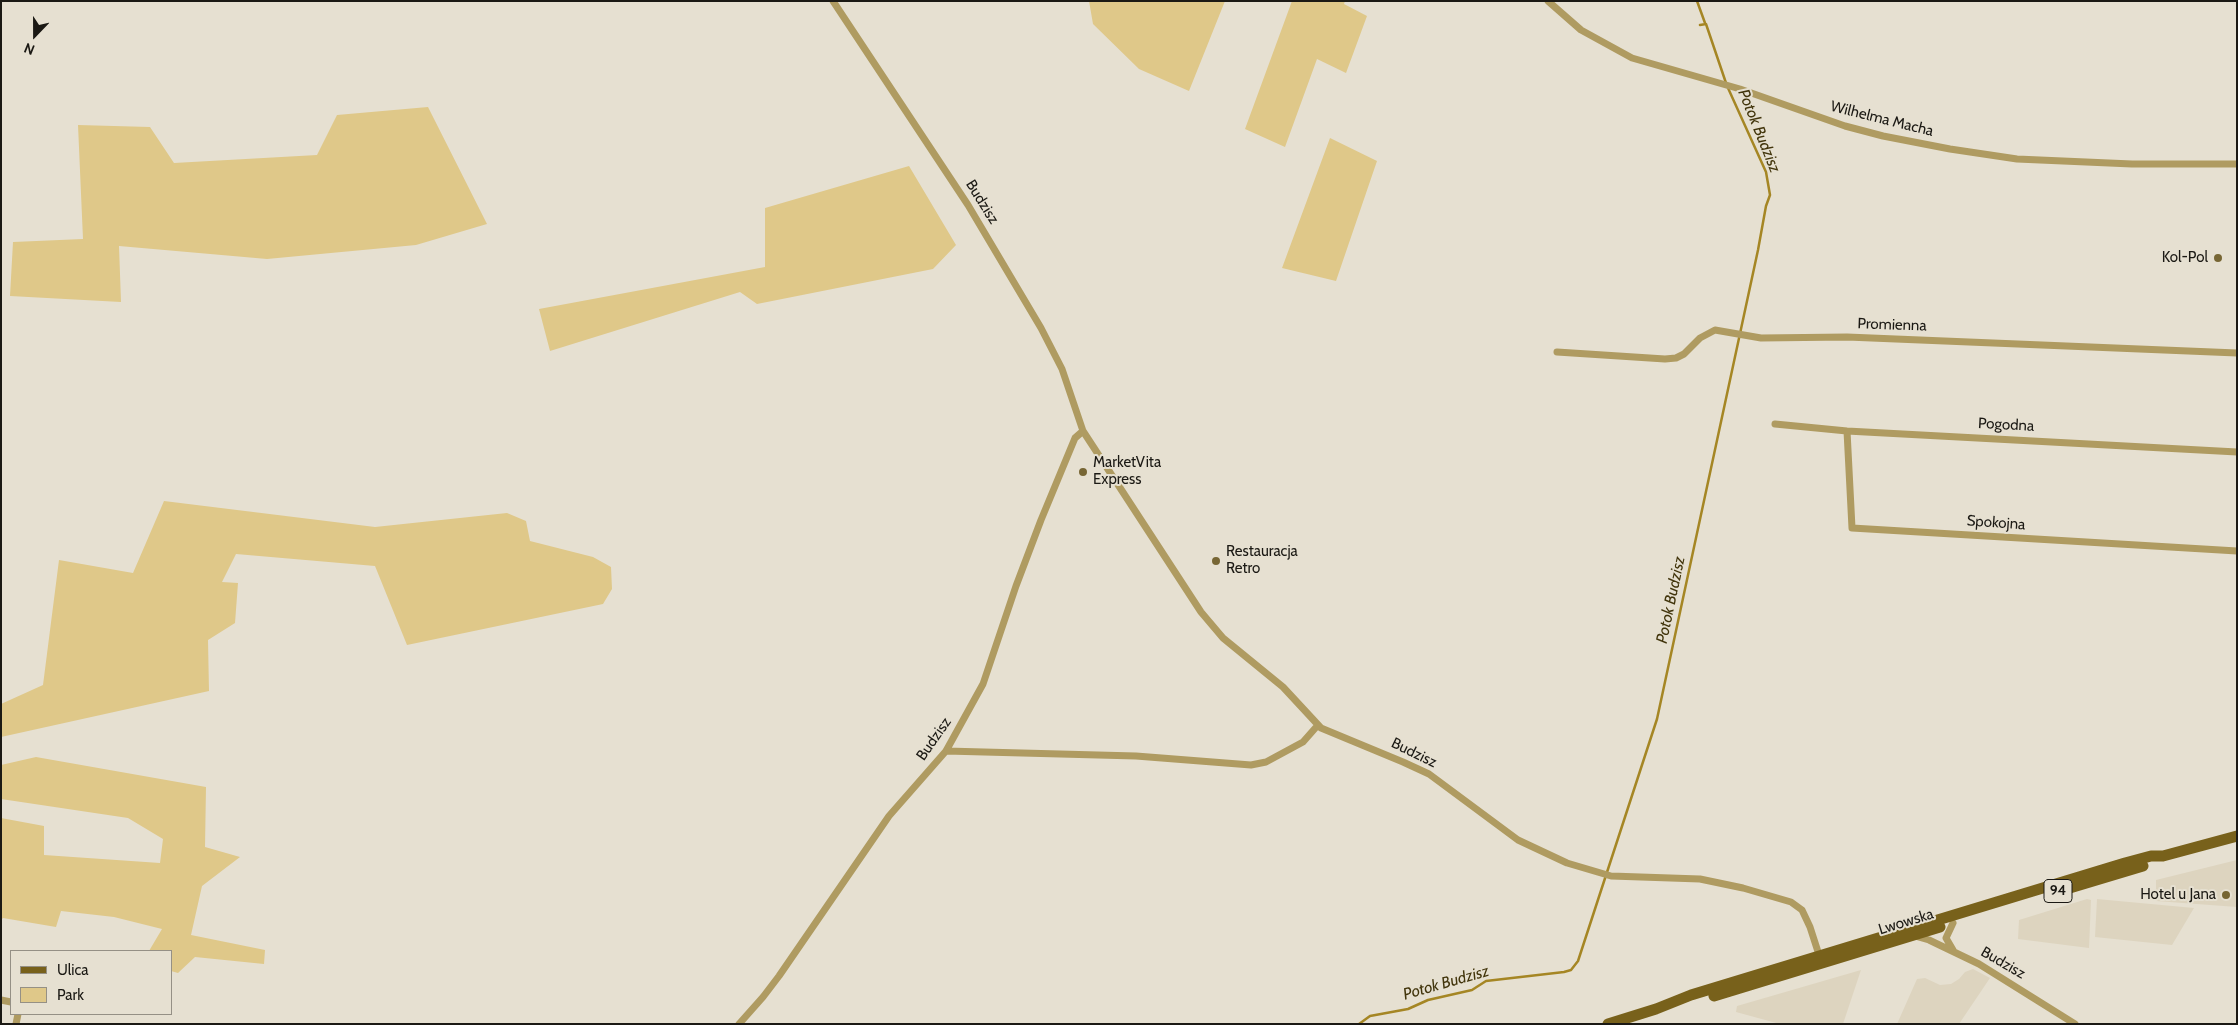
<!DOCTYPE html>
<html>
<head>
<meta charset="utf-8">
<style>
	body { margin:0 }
	#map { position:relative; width:2238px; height:1025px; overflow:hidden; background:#e6e0d1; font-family:Cabin,sans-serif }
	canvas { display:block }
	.frame { position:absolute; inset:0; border:2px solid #1b1914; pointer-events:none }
	.legend { position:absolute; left:10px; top:950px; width:162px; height:65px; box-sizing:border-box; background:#e6e0d1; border:1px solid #959085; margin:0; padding:6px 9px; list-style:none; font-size:15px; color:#1b1914 }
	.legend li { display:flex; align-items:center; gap:10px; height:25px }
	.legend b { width:25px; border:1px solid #959085 }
	.north { position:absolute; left:10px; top:10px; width:50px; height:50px; -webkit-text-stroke:4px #e6e0d1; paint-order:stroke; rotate:202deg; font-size:14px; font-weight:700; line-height:20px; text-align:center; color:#1b1914 }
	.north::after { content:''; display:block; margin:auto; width:18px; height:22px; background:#1b1914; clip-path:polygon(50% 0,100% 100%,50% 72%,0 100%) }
</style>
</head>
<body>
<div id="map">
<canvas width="2238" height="1025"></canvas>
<div class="frame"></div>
<ul class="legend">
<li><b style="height:6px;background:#78611b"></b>Ulica</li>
<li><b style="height:14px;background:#dfc889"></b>Park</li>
</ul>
<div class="north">N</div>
</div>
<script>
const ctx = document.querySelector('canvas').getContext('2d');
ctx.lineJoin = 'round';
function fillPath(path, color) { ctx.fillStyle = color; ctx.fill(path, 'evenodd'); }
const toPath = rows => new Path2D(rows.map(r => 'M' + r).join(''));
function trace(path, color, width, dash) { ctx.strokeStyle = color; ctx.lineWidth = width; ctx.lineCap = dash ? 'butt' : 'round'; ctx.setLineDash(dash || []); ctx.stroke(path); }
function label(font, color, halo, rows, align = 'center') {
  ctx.font = font + ' Cabin,sans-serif'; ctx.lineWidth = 4; ctx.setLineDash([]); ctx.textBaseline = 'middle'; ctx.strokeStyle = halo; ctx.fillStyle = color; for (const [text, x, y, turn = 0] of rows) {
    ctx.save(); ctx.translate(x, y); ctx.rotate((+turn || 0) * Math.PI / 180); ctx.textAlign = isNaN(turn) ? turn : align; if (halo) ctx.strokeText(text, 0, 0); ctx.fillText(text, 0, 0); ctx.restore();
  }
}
fillPath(toPath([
	[2237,860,2237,907,2156,901,2156,880],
	[2087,899,2091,900,2089,948,2018,939,2019,920],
	[2097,899,2129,902,2194,908,2172,945,2095,937],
	[1973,969,1990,978,1959,1024,1897,1024,1917,979,1925,978,1940,985,1951,984,1959,979,1965,972],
	[1861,970,1843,1024,1780,1024,1736,1012,1737,1006]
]), '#ddd4bf');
fillPath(toPath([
	[1089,1,1225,1,1189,91,1139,69,1093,24],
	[1292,1,1345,1,1344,4,1367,16,1346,73,1317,59,1285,147,1245,129],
	[428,107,487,224,416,245,267,259,119,246,121,302,10,296,13,242,83,239,78,125,150,127,174,163,317,155,337,115],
	[1330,138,1377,161,1336,281,1282,268],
	[909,166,956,245,933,269,757,304,740,292,550,351,539,309,765,267,765,208],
	[164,501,375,527,507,513,526,521,530,541,593,557,611,567,612,589,603,604,407,645,375,566,236,554,222,582,238,583,235,623,208,640,209,691,1,737,1,704,43,685,59,560,133,573],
	[36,757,206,787,205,847,240,857,202,886,191,935,265,950,264,964,195,957,178,973,171,971,171,951,149,951,162,929,114,917,61,911,56,927,3,918,1,920,1,818,44,826,44,855,160,863,163,839,128,818,1,799,1,765]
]), '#dfc889');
trace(toPath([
	[1697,1,1705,23],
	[1700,25,1706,24,1726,83],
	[1359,1024,1370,1016,1408,1009,1428,1000,1472,990,1486,981,1564,972,1571,970,1578,961,1657,719,1758,250,1766,206,1770,195,1766,172,1728,88]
]), '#a58624', 2.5);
trace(toPath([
	[833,1,968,205,1041,328,1062,369,1083,431,1201,612,1223,638,1283,687,1321,728,1403,762,1429,774,1518,840,1567,863,1611,876,1700,879,1743,888,1791,902,1802,910,1810,927,1820,958],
	[1548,1,1581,30,1632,58,1740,89,1845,126,1883,136,1950,149,2017,159,2132,164,2237,164],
	[1557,352,1665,359,1676,358,1684,354,1700,338,1715,330,1761,338,1847,337,2237,353],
	[1775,424,1847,431,2237,452],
	[1847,431,1852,528,2237,551],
	[946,751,1136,756,1251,765,1266,762,1303,742,1318,725],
	[1953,923,1946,938,1953,950],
	[1915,936,1929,940,1979,964,2075,1024],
	[1,1000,11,1002],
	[16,1024,18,1014],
	[739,1024,763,997,779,976,889,816,946,751,983,684,1016,586,1041,520,1075,438,1083,431]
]), '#af9b61', 7);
trace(toPath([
	[2053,893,2143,866],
	[1714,996,1940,927],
	[1608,1024,1656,1009,1691,995,2125,863,2151,856,2163,856,2237,836]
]), '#78611b', 11);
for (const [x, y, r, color] of [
	[2218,258,5,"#776634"],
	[1083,472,5,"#776634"],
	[1216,561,5,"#776634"],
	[2226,895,5,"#776634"]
]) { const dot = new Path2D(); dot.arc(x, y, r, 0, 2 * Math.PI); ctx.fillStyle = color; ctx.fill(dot); trace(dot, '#e6e0d1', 2); }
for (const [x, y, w] of [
	[2058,891,28]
]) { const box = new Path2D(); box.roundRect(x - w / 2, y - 11.5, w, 23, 4); ctx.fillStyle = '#e6e0d1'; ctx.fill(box); trace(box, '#1b1914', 1); }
label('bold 14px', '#1b1914', null, [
	["94",2058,891]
]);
label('15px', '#1b1914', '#e6e0d1', [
	["Wilhelma Macha",1882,119,14],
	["Budzisz",982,202,58],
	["Promienna",1892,325,2],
	["Pogodna",2006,425,3],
	["Spokojna",1996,523,4],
	["Budzisz",934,739,-55],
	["Budzisz",1414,753,26],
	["Lwowska",1906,922,-17],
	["Budzisz",2003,963,30]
]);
label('15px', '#1b1914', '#e6e0d1', [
	["Kol-Pol",2208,258],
	["MarketVita",1093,463,"left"],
	["Express",1093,480,"left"],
	["Restauracja",1226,552,"left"],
	["Retro",1226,569,"left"],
	["Hotel u Jana",2216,895]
], 'right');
label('italic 16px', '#42350c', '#e6e0d1', [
	["Potok Budzisz",1759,131,68],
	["Potok Budzisz",1671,600,-78],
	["Potok Budzisz",1446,983,-16]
]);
</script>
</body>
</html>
